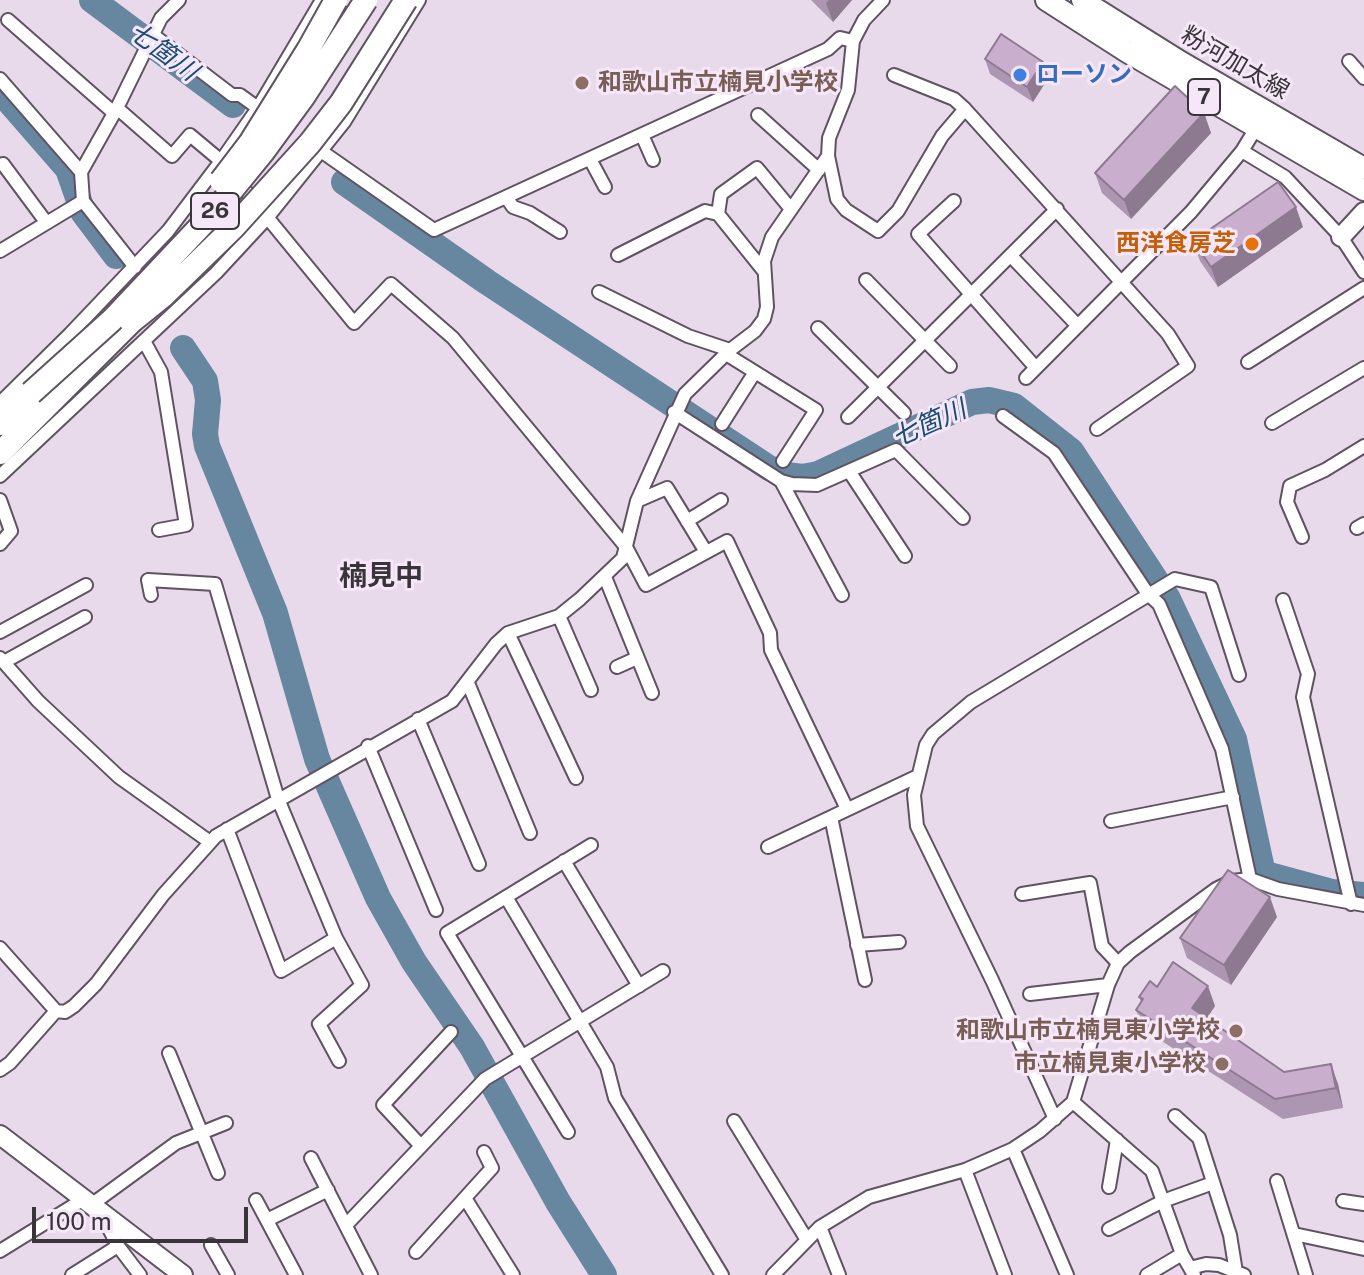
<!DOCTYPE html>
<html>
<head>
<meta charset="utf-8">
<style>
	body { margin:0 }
	#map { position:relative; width:1364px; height:1275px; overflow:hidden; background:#e8daeb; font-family:"Public Sans",sans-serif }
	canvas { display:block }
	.scale { position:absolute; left:32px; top:1207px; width:216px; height:36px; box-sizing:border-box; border:4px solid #39333a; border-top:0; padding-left:10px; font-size:24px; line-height:28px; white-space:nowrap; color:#39333a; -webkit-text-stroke:6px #f6e7f8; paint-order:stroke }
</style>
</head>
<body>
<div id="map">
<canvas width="1364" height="1275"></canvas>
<div class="scale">100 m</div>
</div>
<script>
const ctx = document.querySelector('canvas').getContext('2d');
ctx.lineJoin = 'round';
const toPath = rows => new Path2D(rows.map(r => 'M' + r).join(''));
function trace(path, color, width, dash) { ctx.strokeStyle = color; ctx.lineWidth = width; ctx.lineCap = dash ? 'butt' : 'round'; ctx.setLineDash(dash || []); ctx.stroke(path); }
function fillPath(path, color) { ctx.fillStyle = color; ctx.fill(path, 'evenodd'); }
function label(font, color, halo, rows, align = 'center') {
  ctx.font = font + ' "Public Sans","Noto Sans JP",sans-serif'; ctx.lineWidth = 6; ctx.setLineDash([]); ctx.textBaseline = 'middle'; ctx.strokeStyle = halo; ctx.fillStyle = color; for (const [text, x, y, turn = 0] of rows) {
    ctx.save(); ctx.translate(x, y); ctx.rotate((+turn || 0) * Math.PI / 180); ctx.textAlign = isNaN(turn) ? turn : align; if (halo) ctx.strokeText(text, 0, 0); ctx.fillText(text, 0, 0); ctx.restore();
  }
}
trace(toPath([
	[92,0,233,105],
	[0,91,68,169,83,212,116,256],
	[344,182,487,282,769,468,786,475,803,477,818,474,972,402,989,400,1014,406,1071,451,1168,599,1234,739,1262,869,1266,874,1332,892,1364,895],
	[183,348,205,381,208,400,205,434,207,446,275,613,317,759,378,898,414,962,472,1047,558,1202,604,1275]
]), '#6786a0', 26);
const street = toPath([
	[8,20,114,113],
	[152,34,232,95,240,95,258,108],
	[1349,61,1364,78],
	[894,75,954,99,965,109,1168,334,1188,366,1097,429],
	[0,79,81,172],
	[117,108,172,156,190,135,221,161,354,323,391,284,453,338,626,547,646,585,727,541,770,633,771,650,847,809],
	[758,115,819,170],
	[642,135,653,160],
	[321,151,434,230,828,49,840,38,853,41],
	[1242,151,1285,177,1341,237,1364,272],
	[828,156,837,199,846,210,878,231,898,211,942,136,965,109],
	[590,159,605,187],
	[3,164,46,222],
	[506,197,513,207,530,213,560,232],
	[83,201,135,267],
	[954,201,918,234,1036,368],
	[718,214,721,194,757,168,790,208],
	[0,251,83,201,81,172,117,108,161,18,179,0],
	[618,255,705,211,718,214,763,270],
	[1011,256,1078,326],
	[866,280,950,366],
	[599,292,688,336,730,350],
	[818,328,904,413],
	[144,341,161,372,186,525,159,530],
	[726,354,816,410,783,461],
	[1248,362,1364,288],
	[1026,378,1191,212,1242,151,1256,128],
	[0,403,70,334,168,231,221,161,258,108,322,0],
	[674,412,781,481,792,484,817,485,896,450,963,518],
	[1003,416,1054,453,1148,594,1159,604,1222,749,1250,879],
	[848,417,1057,209],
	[1272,423,1364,368],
	[722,424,755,372],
	[849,471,905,556],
	[0,476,216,273,267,218,344,122,419,0],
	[781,481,842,595],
	[0,500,11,531,0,544],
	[637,501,667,488,706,552],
	[687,521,721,500],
	[1357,528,1364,524],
	[1302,537,1287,502,1290,486,1325,470,1364,446],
	[605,577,652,693],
	[151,595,148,580,215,584,278,799,336,938,362,985,319,1024,339,1061],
	[1283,600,1308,674,1303,697,1351,904],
	[559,616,591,690],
	[0,632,86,585],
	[508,633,576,778],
	[0,658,38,701,119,777,210,842],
	[4,662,85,617],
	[617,667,637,658],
	[468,683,530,833],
	[418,719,479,864],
	[368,746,436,910],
	[831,817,865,980],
	[1111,821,1233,797],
	[227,829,281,971,336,938],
	[768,847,918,776],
	[564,861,639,986],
	[1022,894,1090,883,1102,946,1118,963],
	[506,897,607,1067,615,1098,722,1275],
	[857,945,899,942],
	[0,948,56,1011],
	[1030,994,1108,985],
	[169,1053,218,1173],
	[0,1070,10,1063,56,1011,65,1012,74,1006,96,984,163,895,216,836,452,701,496,644,508,633,559,616,580,599,623,558,637,501,685,394,730,350,755,331,764,319,767,307,764,261,772,237,828,156,829,138,848,90,853,41,864,20,883,0],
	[1073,1102,1152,1171,1182,1254,1194,1275],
	[1175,1116,1199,1138,1230,1235,1236,1272],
	[1055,1119,992,980,917,826,914,795,926,745,933,734,971,702,1175,579,1211,587,1239,675],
	[734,1121,807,1240],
	[568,1132,447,933,591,845],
	[421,1146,383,1105,451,1032],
	[1013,1149,1067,1275],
	[311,1158,371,1275],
	[965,1170,1005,1275],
	[1277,1181,1306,1275],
	[1109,1187,1117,1140],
	[465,1198,513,1275],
	[256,1200,296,1275],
	[1343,1201,1364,1204],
	[91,1205,176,1143,226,1123],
	[103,1217,118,1246,140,1275],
	[267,1220,328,1190],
	[346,1225,485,1079,663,971],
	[820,1227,839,1275],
	[1109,1229,1163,1201,1213,1183],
	[1294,1234,1364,1249],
	[211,1245,228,1275],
	[0,1251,84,1199],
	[416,1252,492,1168,484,1152],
	[1190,1268,1206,1264,1219,1265,1244,1275],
	[72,1275,118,1246],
	[773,1275,820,1227,869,1197,965,1170,1013,1149,1040,1131,1073,1102,1108,985,1118,963,1130,952,1216,889,1232,881,1250,879,1278,889,1364,905],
	[1147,1275,1182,1254]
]);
const secondary = toPath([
	[1341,237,1364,212],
	[0,1135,183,1275]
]);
const primary = toPath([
	[1046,0,1127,52,1364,190],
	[1082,0,1181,62,1364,168]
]);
const highway = toPath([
	[0,424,31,393],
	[0,453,131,322]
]);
trace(street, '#5f5361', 16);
trace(secondary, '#5f5361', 22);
trace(primary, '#5f5361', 24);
trace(highway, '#5f5361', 26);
trace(street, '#fff', 12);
trace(secondary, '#fff', 18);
trace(primary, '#fff', 20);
trace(highway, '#fff', 22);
const highwayBridge = toPath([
	[221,181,250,143,308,50,336,0],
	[131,322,162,297,233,228,310,143,341,103,406,0],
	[31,393,112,320,214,212,263,152,304,96,366,0]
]);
trace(highwayBridge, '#5f5361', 26, []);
trace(highwayBridge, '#fff', 22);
fillPath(toPath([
	[811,0,852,0,833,22],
	[985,59,1049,77,1033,102,990,74],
	[1204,113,1211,133,1131,219,1102,193,1095,173],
	[1303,227,1218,287,1200,261,1193,241],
	[1277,917,1231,985,1187,958,1180,938],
	[1157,987,1215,1006,1207,1018,1284,1072,1338,1084,1343,1108,1283,1119,1143,1029,1136,1010,1141,1002,1139,997]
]), '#ad96b1');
fillPath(toPath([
	[829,0,852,0,833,22,826,3],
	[1043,62,1049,77,1033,102,1027,87],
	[1204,113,1211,133,1131,219,1124,200],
	[1296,207,1303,227,1218,287,1211,267],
	[1270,897,1277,917,1231,985,1224,965],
	[1208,986,1215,1006,1200,1028,1192,1008],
	[1331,1064,1338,1084,1343,1108,1336,1088]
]), '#8d7a90');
const building = toPath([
	[1001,34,1043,62,1027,87,985,59,1001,34],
	[1175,86,1204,113,1124,200,1095,173,1175,86],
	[1278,182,1296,207,1211,267,1193,241,1278,182],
	[1228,870,1270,897,1224,965,1180,938,1228,870],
	[1173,962,1208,986,1192,1008,1284,1072,1331,1064,1336,1088,1275,1099,1136,1010,1143,999,1139,997,1150,981,1157,987,1173,962]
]);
fillPath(building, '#c9aece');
trace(building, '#8d7a90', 2);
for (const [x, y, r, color] of [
	[1020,75,8,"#3f7fe0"],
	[582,83,8,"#8d6e63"],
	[1252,244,8,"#e8710a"],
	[1236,1031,8,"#8d6e63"],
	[1222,1064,8,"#8d6e63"]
]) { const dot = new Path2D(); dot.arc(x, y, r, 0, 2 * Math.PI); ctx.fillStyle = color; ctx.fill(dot); trace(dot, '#f6e7f8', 3); }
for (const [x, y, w] of [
	[1204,97,32],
	[215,211,48]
]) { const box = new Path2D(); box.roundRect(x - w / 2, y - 18, w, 36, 6); ctx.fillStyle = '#f6e7f8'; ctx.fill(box); trace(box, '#39333a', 2); }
label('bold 22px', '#39333a', null, [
	["7",1204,97],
	["26",215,211]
]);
label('24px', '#39333a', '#f6e7f8', [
	["粉河加太線",1235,63,30]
]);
label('bold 24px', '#366cbe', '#f6e7f8', [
	["ローソン",1036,75]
], 'left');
label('bold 24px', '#785e54', '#f6e7f8', [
	["和歌山市立楠見小学校",598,83,"left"],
	["和歌山市立楠見東小学校",1220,1031],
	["市立楠見東小学校",1206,1064]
], 'right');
label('bold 24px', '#c56008', '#f6e7f8', [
	["西洋食房芝",1236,244]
], 'right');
label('italic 26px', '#194c72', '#f6e7f8', [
	["七箇川",163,52,36],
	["七箇川",929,424,-24]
]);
label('bold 28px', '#39333a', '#f6e7f8', [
	["楠見中",381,576]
]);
</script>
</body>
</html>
